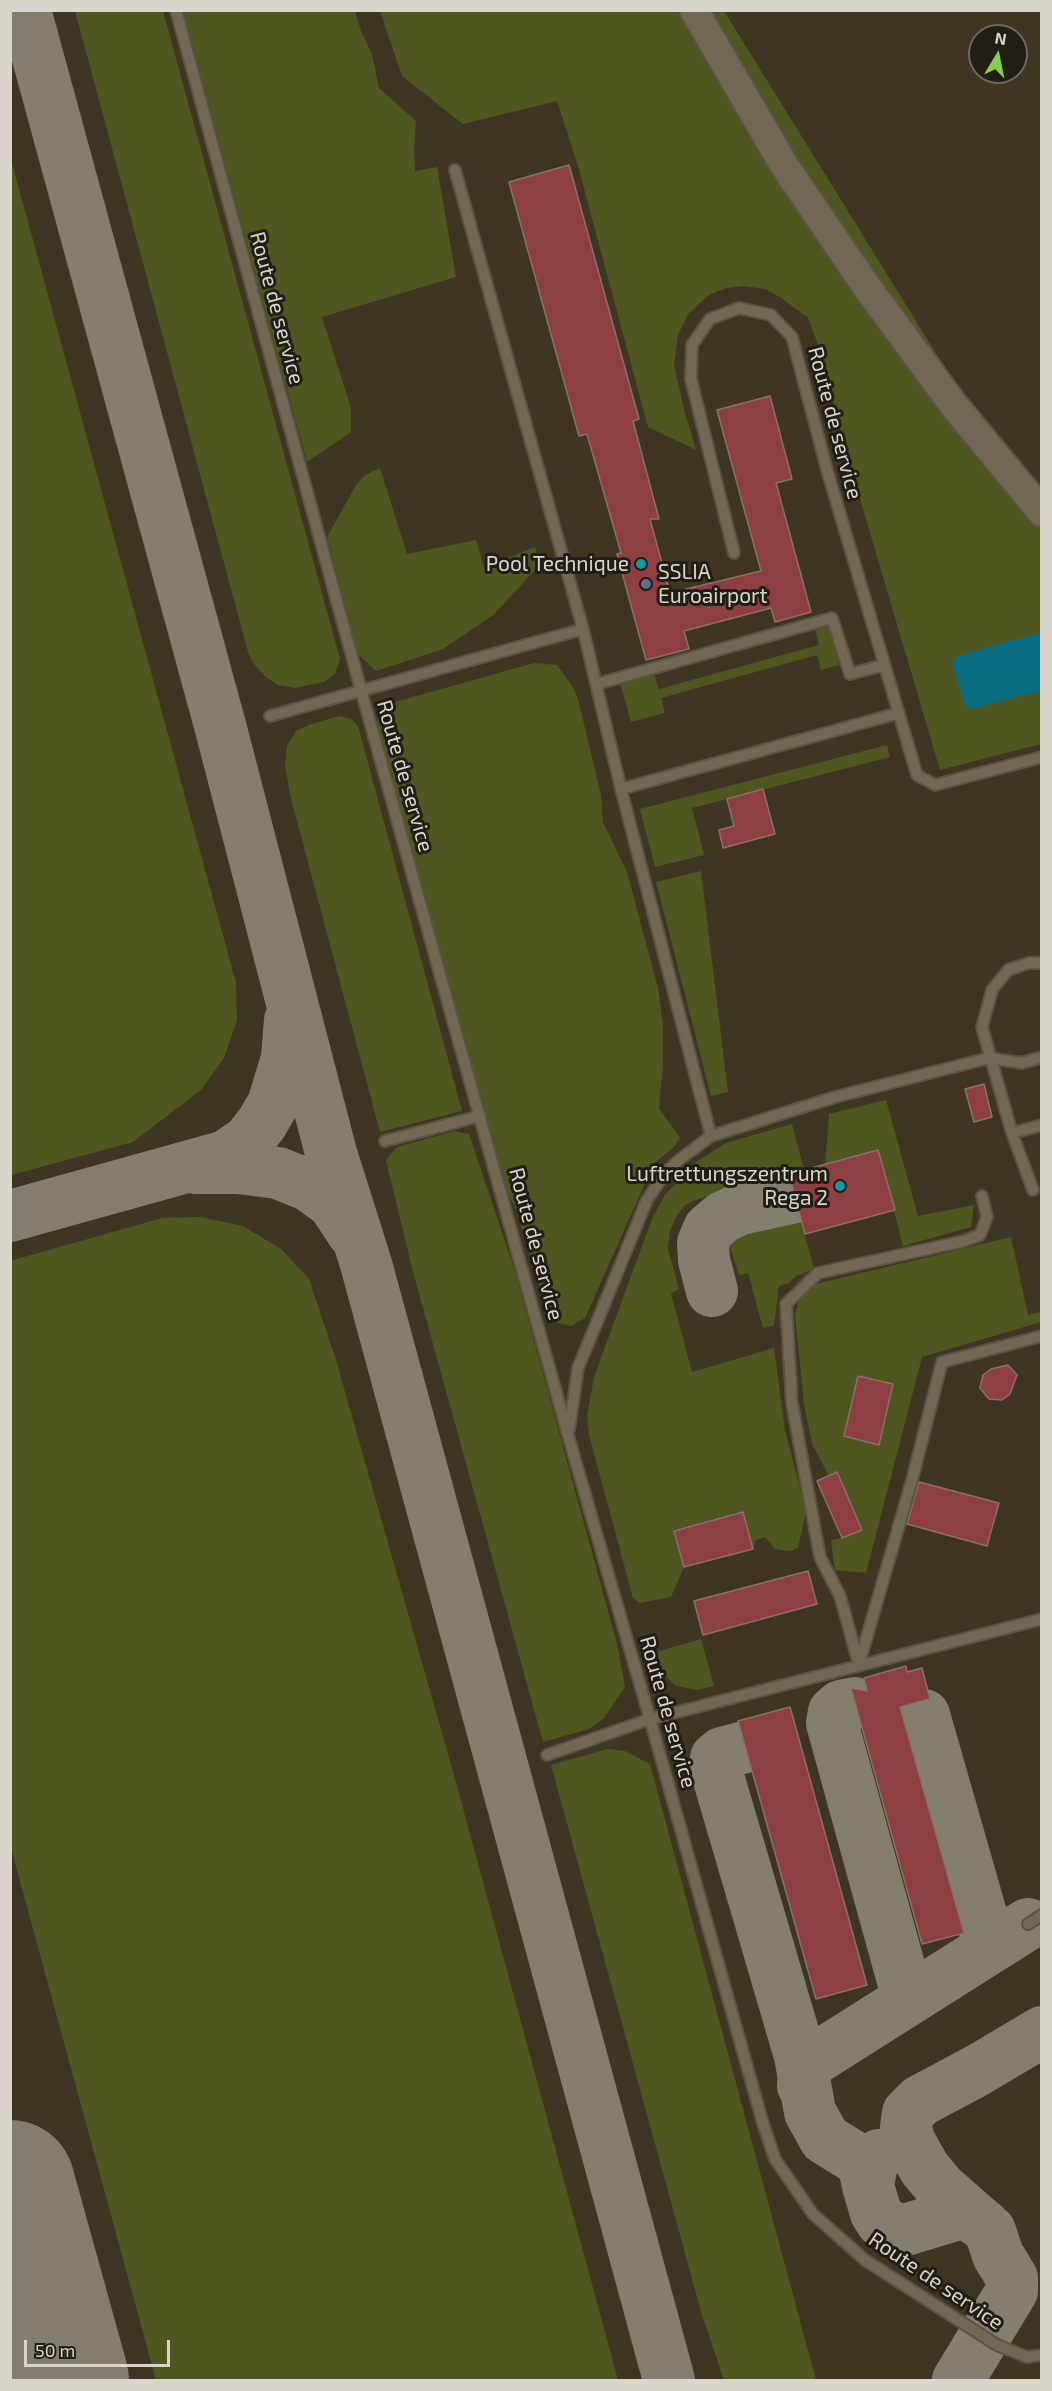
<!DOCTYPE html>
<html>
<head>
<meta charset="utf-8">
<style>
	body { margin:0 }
	#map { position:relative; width:1052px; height:2391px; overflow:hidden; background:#3e3623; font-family:"Exo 2",sans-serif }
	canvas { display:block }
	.frame { position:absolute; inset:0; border:12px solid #dad5ca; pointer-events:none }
	.north { position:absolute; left:968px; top:24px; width:60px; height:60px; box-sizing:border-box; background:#221e16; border:2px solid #6c675e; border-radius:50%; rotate:10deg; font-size:16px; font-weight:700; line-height:24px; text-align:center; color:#dad5ca }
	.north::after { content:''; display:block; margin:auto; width:21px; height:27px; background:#86cf4b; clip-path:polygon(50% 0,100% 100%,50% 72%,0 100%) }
	.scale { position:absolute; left:24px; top:2340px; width:146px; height:27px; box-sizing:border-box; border:3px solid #dad5ca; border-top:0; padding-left:8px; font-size:18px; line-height:21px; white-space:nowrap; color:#dad5ca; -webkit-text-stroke:4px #221e16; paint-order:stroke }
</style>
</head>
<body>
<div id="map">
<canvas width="1052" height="2391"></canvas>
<div class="frame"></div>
<div class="north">N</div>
<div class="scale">50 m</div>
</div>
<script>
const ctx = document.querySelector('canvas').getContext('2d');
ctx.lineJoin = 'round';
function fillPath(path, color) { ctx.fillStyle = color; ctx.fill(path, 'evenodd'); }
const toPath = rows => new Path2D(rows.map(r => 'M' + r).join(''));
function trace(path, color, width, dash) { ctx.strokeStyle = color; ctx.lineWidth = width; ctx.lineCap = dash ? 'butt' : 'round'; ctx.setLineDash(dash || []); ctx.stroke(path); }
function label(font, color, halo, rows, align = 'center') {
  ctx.font = font + ' "Exo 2",sans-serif'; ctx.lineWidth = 6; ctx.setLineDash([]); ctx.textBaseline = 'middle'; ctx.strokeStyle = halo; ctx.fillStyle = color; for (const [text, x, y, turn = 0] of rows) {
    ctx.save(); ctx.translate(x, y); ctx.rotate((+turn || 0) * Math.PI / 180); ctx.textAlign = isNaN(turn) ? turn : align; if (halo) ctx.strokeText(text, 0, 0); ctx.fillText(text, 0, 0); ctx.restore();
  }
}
fillPath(toPath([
	[75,11,163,11,340,659,335,674,324,682,295,688,278,685,266,677,253,663,248,652],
	[183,11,355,11,361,31,372,54,379,88,416,121,414,148,415,171,437,167,456,277,322,317,351,408,351,432,307,462],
	[380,11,724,11,955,384,1041,488,1041,744,940,770,845,448,820,350,808,318,780,297,765,289,744,286,727,288,710,294,688,314,678,335,674,365,685,413,696,450,648,427,578,166,557,101,463,124,402,76],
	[10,156,236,983,237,1020,224,1058,201,1090,133,1142,11,1175],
	[380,468,407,554,476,540,484,568,535,547,539,566,493,615,443,649,376,671,358,654,327,537,356,485,365,475],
	[829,626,839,665,821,670,817,655,661,698,665,713,631,722,620,683,654,674,659,689,819,645,815,629],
	[534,663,557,665,572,686,578,699,601,795,603,822,627,872,658,988,663,1024,663,1064,659,1108,680,1138,673,1148,654,1163,585,1318,571,1326,557,1323,548,1315,515,1206,509,1197,458,1024,377,721,381,706],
	[339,716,351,719,358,726,462,1111,380,1132,290,795,285,764,287,746,296,731,309,725],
	[887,745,890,757,692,808,704,855,655,867,640,809],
	[701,871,728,1092,711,1096,656,882],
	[886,1100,918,1216,974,1205,971,1227,903,1246,878,1150,825,1164,829,1114],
	[792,1124,804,1170,695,1200,684,1206,676,1217,670,1231,668,1249,679,1289,671,1293,692,1372,774,1348,785,1430,806,1512,798,1548,791,1551,775,1549,765,1537,756,1540,753,1549,743,1512,674,1530,684,1567,671,1597,640,1603,633,1598,630,1587,589,1435,587,1416,594,1377,652,1219,665,1195,696,1162,726,1143],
	[454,1131,469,1134,515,1271,617,1644,625,1687,604,1718,589,1729,543,1742,412,1268,386,1160,397,1147],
	[200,1217,243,1226,281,1249,309,1279,336,1360,454,1775,618,2380,156,2380,11,1848,10,1261,162,1218],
	[801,1220,814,1269,796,1276,789,1283,779,1286,774,1326,763,1328,748,1273,739,1275,730,1247,732,1240,737,1236],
	[1011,1237,1028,1315,1041,1312,1041,1322,922,1357,866,1573,835,1570,831,1540,842,1538,861,1530,837,1472,829,1476,812,1444,804,1404,795,1314,798,1303,806,1291,816,1284],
	[701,1639,714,1686,697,1690,676,1686,652,1664,655,1658,653,1653],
	[608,1749,625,1751,650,1764,816,2380,724,2380,702,2315,551,1765]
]), '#505620');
fillPath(toPath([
	[1041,632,1041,691,971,709,964,704,952,663,957,656]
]), '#0a6d80');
trace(toPath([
	[25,10,221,729,331,1153,366,1264,669,2380],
	[195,1168,238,1168,278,1173,308,1185,333,1203,353,1233],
	[10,1216,226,1156,248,1141,262,1123,273,1104,287,1058,290,1020],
	[712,1291,704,1260,703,1243,709,1229,723,1217,740,1209,795,1197],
	[855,1703,841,1706,834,1712,832,1723,907,1995,904,2001],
	[924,1715,987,1935,981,1953],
	[745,1747,722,1753,716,1758,715,1766,800,2056,810,2112,825,2139,859,2160,865,2171,868,2186],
	[803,2086,804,2073,813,2060,1028,1924],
	[879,2155,872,2163,868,2186,876,2213,881,2221,896,2229,905,2230,958,2214,970,2216,984,2225],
	[958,2380,1012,2291,1012,2278,998,2255,990,2231,941,2188,925,2169,909,2141,906,2127,908,2113,920,2101,978,2070,1042,2032]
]), '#847e6e', 52);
trace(toPath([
	[10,2185,64,2380]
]), '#847e6e', 130);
const building = toPath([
	[569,165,639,419,633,421,659,519,650,519,670,593,761,571,717,410,770,396,792,479,776,483,811,612,775,622,771,608,684,631,689,649,646,660,617,554,621,553,587,434,579,436,509,182,569,165],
	[763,789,775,834,723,848,719,830,734,826,727,799,763,789],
	[984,1084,992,1117,974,1122,965,1089,984,1084],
	[878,1150,895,1210,805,1234,789,1174,878,1150],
	[1008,1365,1017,1375,1010,1394,1002,1400,989,1399,980,1388,983,1375,991,1369,1008,1365],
	[858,1376,893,1384,879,1445,844,1436,858,1376],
	[837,1472,862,1530,842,1538,817,1481,837,1472],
	[919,1482,999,1503,987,1546,907,1524,919,1482],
	[743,1512,753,1549,684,1567,674,1531,743,1512],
	[808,1571,817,1604,703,1635,694,1601,808,1571],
	[906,1666,907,1672,922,1668,930,1699,900,1707,964,1933,922,1944,851,1688,867,1691,864,1678,906,1666],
	[790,1707,867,1985,816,1999,738,1721,790,1707]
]);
fillPath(building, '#8d3f41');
trace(building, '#8a706f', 1.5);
const service = toPath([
	[176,10,361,690,568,1435,650,1719,762,2120,775,2159,813,2214,865,2260,997,2345,1027,2357,1042,2355],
	[455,170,583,629,621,789,711,1136],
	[734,553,691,379,692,345,710,319,739,308,771,315,792,337,827,470,917,775,935,785,1042,757],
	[597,684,832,618,850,674,884,665],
	[270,716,583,629],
	[621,789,899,713],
	[1042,963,1029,963,1008,970,992,990,982,1027,1012,1133,1042,1125],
	[1012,1133,1033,1190],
	[385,1141,480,1116],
	[569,1430,578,1368,647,1200,665,1173,679,1160,711,1136,835,1097,989,1058,1022,1063,1042,1057],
	[859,1664,912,1480,942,1362,1042,1336],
	[859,1665,840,1596,820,1557,792,1403,786,1304,818,1273,964,1241,980,1235,987,1217,982,1196],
	[547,1755,650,1719,1042,1619],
	[1028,1924,1042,1915]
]);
const secondary = toPath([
	[694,10,784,165,864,283,952,403,1042,512]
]);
trace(service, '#5b5444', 14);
trace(secondary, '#5b5444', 32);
trace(service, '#726854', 10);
trace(secondary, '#726854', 28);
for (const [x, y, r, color] of [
	[641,564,6,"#0f9aa8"],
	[646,584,6,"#5c6f8a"],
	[840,1186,6,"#0f9aa8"]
]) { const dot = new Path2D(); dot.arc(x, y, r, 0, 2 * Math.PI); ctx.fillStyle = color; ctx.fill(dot); trace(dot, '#221e16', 2); }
label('21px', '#dad5ca', '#221e16', [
	["Route de service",277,308,75],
	["Route de service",835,423,75],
	["Route de service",405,776,74],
	["Route de service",536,1244,75],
	["Route de service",668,1712,74],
	["Route de service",936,2281,34]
]);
label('21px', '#dad5ca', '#221e16', [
	["Pool Technique",629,564],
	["SSLIA",658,572,"left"],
	["Euroairport",658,596,"left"],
	["Luftrettungszentrum",828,1174],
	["Rega 2",828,1198]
], 'right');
</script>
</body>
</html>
